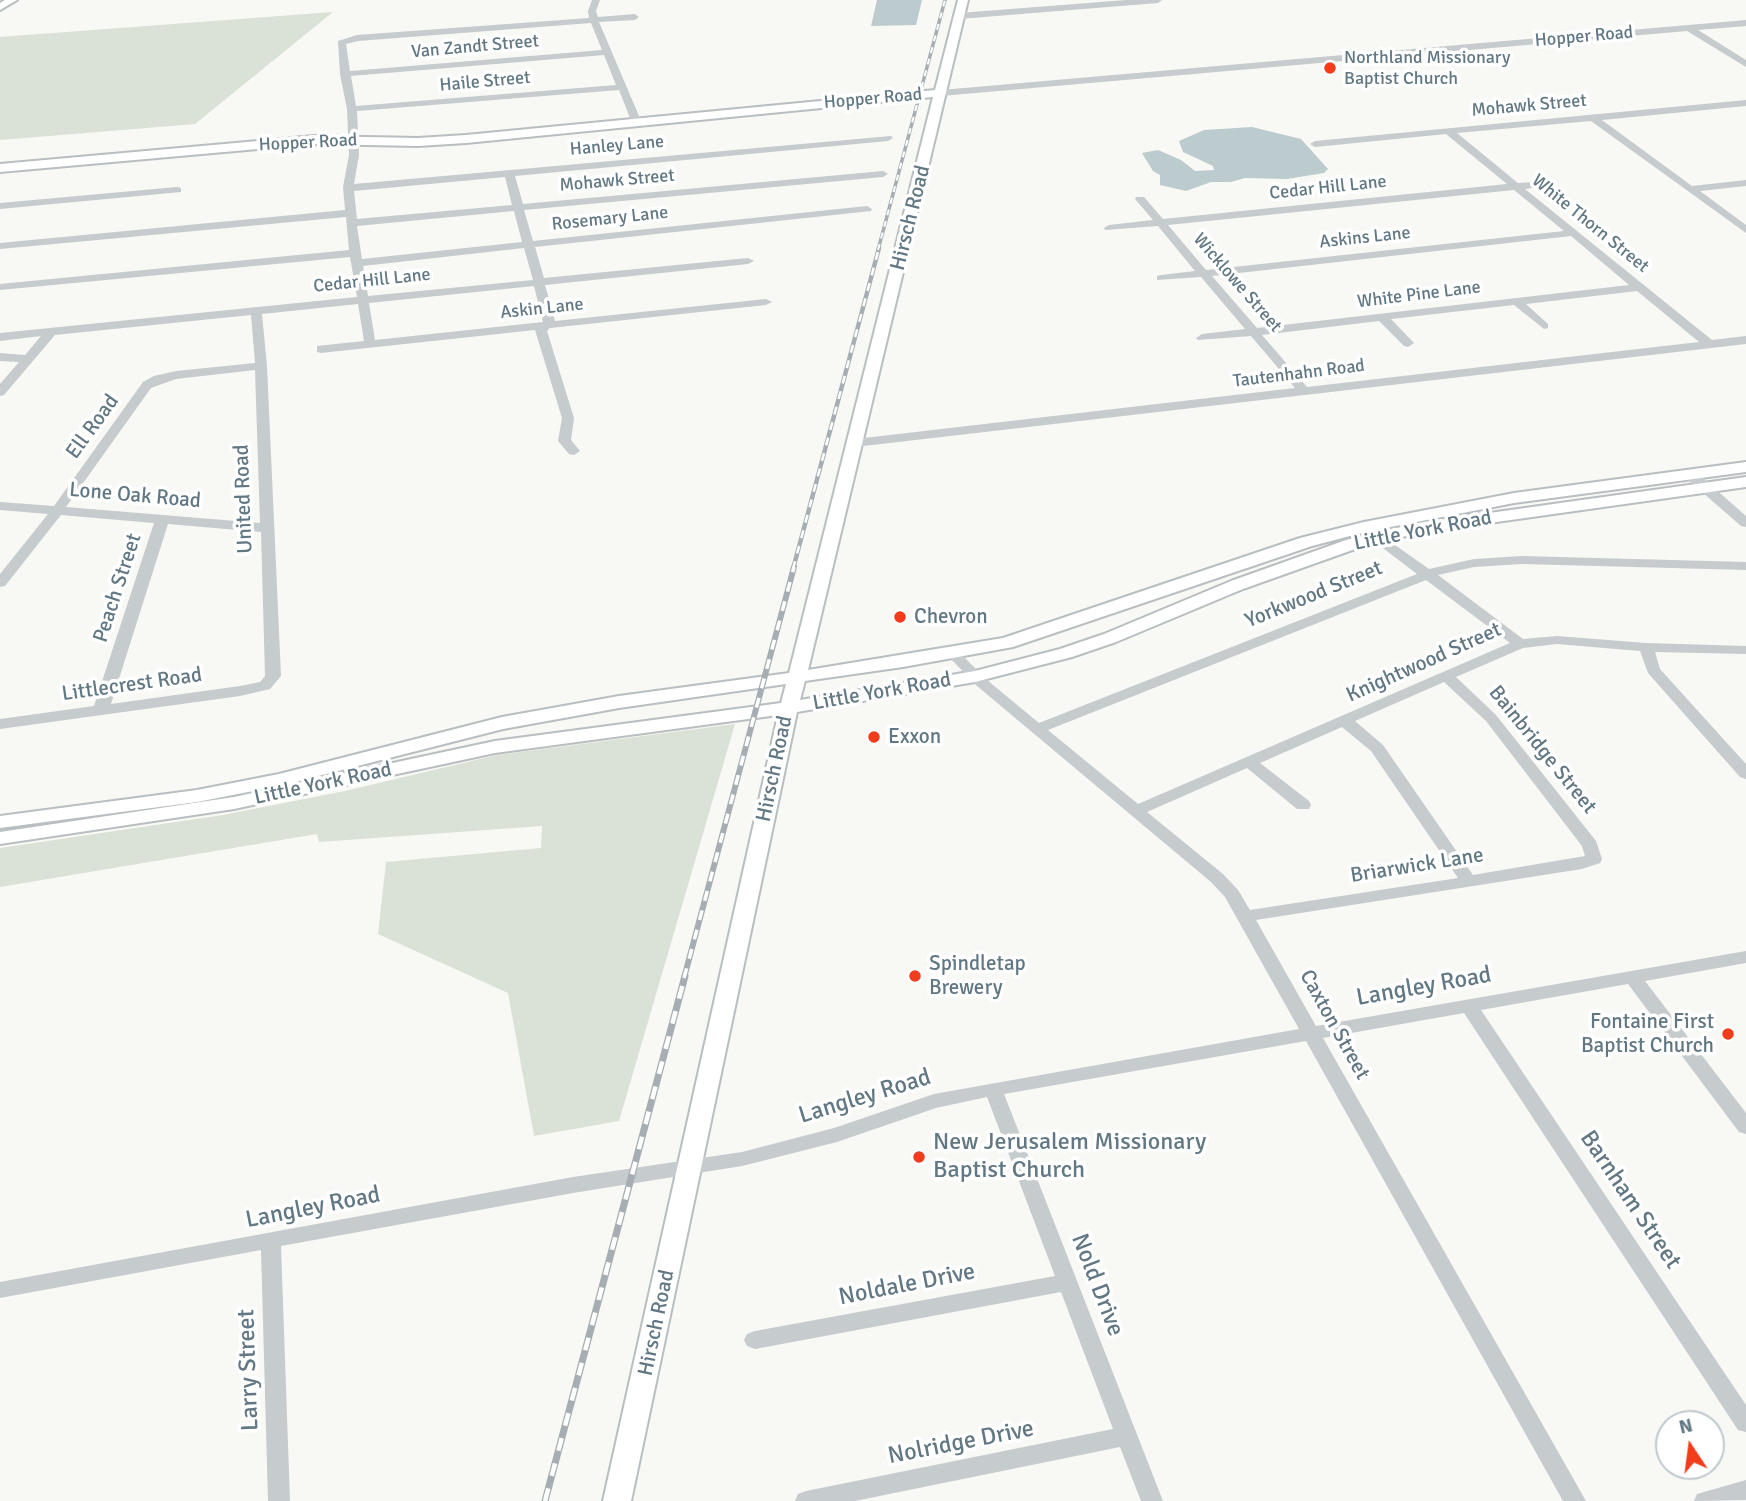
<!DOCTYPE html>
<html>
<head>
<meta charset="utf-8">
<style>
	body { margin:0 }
	#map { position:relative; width:1746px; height:1501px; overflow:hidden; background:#f8f8f5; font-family:Signika,sans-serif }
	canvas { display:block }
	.north { position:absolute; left:1655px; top:1410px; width:70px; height:70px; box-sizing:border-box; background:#fff; border:2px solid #c0c9cd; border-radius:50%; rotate:347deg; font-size:19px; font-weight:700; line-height:28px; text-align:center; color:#617783 }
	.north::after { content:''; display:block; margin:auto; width:24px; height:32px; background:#f23c1c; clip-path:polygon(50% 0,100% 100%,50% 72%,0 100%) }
</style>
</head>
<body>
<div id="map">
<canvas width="1746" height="1501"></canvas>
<div class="north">N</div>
</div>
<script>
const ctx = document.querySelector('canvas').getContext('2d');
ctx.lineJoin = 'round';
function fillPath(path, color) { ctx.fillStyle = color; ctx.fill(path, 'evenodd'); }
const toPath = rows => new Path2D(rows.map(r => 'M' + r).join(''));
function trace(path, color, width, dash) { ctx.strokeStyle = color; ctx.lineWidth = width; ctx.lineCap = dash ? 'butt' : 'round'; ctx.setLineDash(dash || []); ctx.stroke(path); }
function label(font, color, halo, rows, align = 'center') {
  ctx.font = font + ' Signika,sans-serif'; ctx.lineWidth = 7; ctx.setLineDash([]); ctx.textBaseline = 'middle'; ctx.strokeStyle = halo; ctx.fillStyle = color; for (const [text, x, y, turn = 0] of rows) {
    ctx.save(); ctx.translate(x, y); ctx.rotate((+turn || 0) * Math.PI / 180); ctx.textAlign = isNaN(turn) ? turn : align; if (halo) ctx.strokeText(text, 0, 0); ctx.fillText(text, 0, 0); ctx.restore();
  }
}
fillPath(toPath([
	[333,12,195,124,0,140,0,37],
	[735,724,619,1121,534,1136,508,993,378,934,386,862,541,848,542,826,319,842,317,834,0,887,0,848,223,815,345,791,497,755]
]), '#dae1d6');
fillPath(toPath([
	[877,0,922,0,916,25,871,26],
	[1252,127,1301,139,1328,169,1324,173,1287,179,1245,178,1231,182,1211,182,1186,191,1160,185,1160,175,1153,171,1142,153,1158,150,1181,160,1195,171,1214,170,1213,166,1183,152,1179,141,1204,130]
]), '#bccbce');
const major = toPath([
	[5,0,17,0,0,10,0,3,5,0],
	[958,0,968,0,808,670,1003,638,1300,538,1364,522,1514,493,1746,462,1746,472,1514,503,1365,532,1312,546,1013,647,903,667,805,681,800,700,975,671,1060,649,1104,634,1231,581,1346,540,1418,523,1746,477,1746,487,1418,533,1358,548,1243,589,1116,642,1072,657,975,682,797,712,631,1501,603,1501,778,715,495,753,234,809,0,844,0,832,234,797,495,741,781,703,786,684,619,708,503,729,279,786,197,802,0,828,0,816,197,790,279,774,502,717,619,696,789,673,933,97,466,143,418,146,314,144,0,172,0,164,314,136,418,138,466,135,935,90,958,0]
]);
trace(major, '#b9bec1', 4);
fillPath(toPath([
	[592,0,600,0,596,11,598,17,635,14,639,17,635,20,599,22,642,123,640,125,632,123,619,90,357,111,359,155,354,184,891,136,893,138,888,141,515,176,523,204,883,171,888,174,883,177,524,210,533,241,867,206,872,209,871,211,535,247,544,278,748,258,754,261,748,264,545,285,555,321,766,299,772,302,766,305,550,328,547,331,574,418,571,440,580,451,574,455,569,454,558,441,562,418,535,330,321,353,317,352,317,346,364,341,358,304,262,314,267,366,281,676,270,689,240,696,0,729,0,719,94,706,154,523,61,515,5,586,0,587,0,574,48,514,0,510,0,502,54,506,143,382,154,376,176,371,255,363,251,315,55,335,4,395,0,396,0,384,19,362,0,361,0,353,25,355,41,336,0,341,0,333,357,297,350,257,0,290,0,284,349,250,346,217,0,249,0,243,345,210,343,187,349,155,347,109,340,74,338,41,357,35,589,18,588,11,592,0],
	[591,23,602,50,350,71,346,44,358,41,591,23],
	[604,55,616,85,356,106,351,76,604,55],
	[505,177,512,205,357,219,354,191,505,177],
	[514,211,522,242,362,259,357,226,514,211],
	[524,248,533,280,368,296,363,266,524,248],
	[534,286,543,322,375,340,369,303,534,286],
	[255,370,260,523,66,507,151,388,176,379,255,370],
	[168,524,261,532,265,676,260,682,240,686,111,704,168,524],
	[1126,0,1162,0,1158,3,959,19,955,16,959,13,1126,0],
	[1746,20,1746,26,1698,30,1746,60,1746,67,1687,31,941,96,936,93,941,90,1746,20],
	[1746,100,1746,106,1602,120,1692,186,1746,180,1746,186,1700,191,1746,225,1746,233,1591,121,1457,133,1518,183,1555,181,1555,185,1525,189,1712,340,1746,336,1746,344,855,447,849,443,855,439,1295,388,1251,336,1198,340,1196,338,1202,334,1245,329,1201,277,1157,280,1157,276,1161,275,1195,271,1158,226,1105,230,1104,228,1109,225,1153,220,1135,199,1136,197,1144,197,1163,219,1507,184,1446,134,1315,147,1310,144,1315,141,1746,100],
	[1514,190,1564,231,1206,270,1168,225,1514,190],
	[1571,236,1629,285,1257,328,1212,276,1571,236],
	[1637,291,1699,342,1307,387,1262,335,1379,321,1404,346,1408,347,1414,343,1391,319,1514,305,1544,329,1548,328,1548,324,1526,304,1637,291],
	[177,187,181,188,181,192,0,209,0,203,177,187],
	[1691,471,1696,472,1746,516,1746,527,1741,526,1686,478,1686,472,1691,471],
	[1364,523,1429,569,1474,559,1522,556,1746,562,1746,570,1522,564,1474,567,1438,575,1523,639,1557,636,1646,643,1746,646,1746,654,1655,652,1660,669,1746,764,1746,779,1740,777,1648,673,1640,651,1557,644,1523,648,1456,677,1496,715,1596,841,1602,859,1600,863,1582,869,1256,920,1316,1026,1746,951,1746,963,1645,981,1746,1113,1746,1134,1739,1132,1628,984,1481,1010,1746,1405,1746,1432,1738,1430,1464,1013,1323,1038,1586,1501,1563,1501,1306,1041,1004,1094,1163,1501,1141,1501,1120,1447,855,1501,795,1501,798,1494,806,1491,1113,1429,1061,1292,755,1349,747,1346,744,1340,747,1334,755,1331,1055,1276,987,1097,936,1108,837,1142,742,1166,573,1193,281,1246,290,1501,268,1501,261,1250,0,1298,0,1282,573,1177,742,1152,834,1128,934,1094,1299,1029,1225,897,1211,882,977,686,946,654,953,650,958,651,987,680,1039,723,1417,574,1359,530,1357,527,1359,524,1364,523],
	[1426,580,1510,643,1138,804,1048,730,1426,580],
	[1444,682,1486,721,1582,846,1585,856,1473,875,1383,745,1355,721,1444,682],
	[1342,727,1371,751,1458,878,1250,910,1238,890,1223,874,1147,812,1247,768,1297,809,1309,809,1311,805,1309,801,1260,763,1342,727],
	[1746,1480,1746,1500,1694,1501,1697,1494,1746,1480]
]), '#c6cbce');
fillPath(major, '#fff');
const railFar3 = toPath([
	[878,250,945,0]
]);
const railFar2 = toPath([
	[793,569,879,248]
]);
const railFar1 = toPath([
	[684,978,794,567]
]);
const rail = toPath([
	[545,1501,685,976]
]);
trace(railFar3, '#a6aeb3', 3.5);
trace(railFar2, '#a6aeb3', 4.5);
trace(railFar1, '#a6aeb3', 6);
trace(rail, '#a6aeb3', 7);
trace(railFar3, '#fff', 2, [6]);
trace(railFar2, '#fff', 2.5, [8]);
trace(railFar1, '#fff', 3.5, [10]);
trace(rail, '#fff', 4.5, [13]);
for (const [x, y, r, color] of [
	[1330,68,7,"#f23c1c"],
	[900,617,7,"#f23c1c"],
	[874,737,7,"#f23c1c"],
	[915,976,7,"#f23c1c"],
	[1728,1034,7,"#f23c1c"],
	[919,1157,7,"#f23c1c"]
]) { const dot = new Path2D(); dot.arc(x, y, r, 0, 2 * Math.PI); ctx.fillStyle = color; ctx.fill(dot); trace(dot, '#fff', 2.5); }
label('18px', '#617783', '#fff', [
	["Hopper Road",1584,37,-5],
	["Van Zandt Street",475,47,-5],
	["Haile Street",485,82,-5],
	["Hopper Road",873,99,-5],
	["Mohawk Street",1529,106,-5],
	["Hopper Road",308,143,-3],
	["Hanley Lane",617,146,-5],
	["Mohawk Street",617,181,-5],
	["Cedar Hill Lane",1328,188,-6],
	["Rosemary Lane",610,219,-6],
	["White Thorn Street",1590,224,39],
	["Askins Lane",1365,238,-6],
	["Cedar Hill Lane",372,281,-6],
	["Wicklowe Street",1237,283,49],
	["White Pine Lane",1419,295,-7],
	["Askin Lane",542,309,-6],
	["Tautenhahn Road",1299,374,-7]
]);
label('18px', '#617783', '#fff', [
	["Northland Missionary",1344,58],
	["Baptist Church",1344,79]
], 'left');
label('21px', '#617783', '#fff', [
	["Hirsch Road",911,218,-76],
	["Ell Road",93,427,-54],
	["Lone Oak Road",135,496,5],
	["United Road",244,499,-92],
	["Little York Road",1423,531,-11],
	["Peach Street",118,588,-72],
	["Yorkwood Street",1314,595,-22],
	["Knightwood Street",1424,663,-24],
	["Littlecrest Road",132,685,-8],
	["Little York Road",882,692,-10],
	["Bainbridge Street",1542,750,51],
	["Hirsch Road",775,769,-78],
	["Little York Road",323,784,-12],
	["Briarwick Lane",1417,866,-9],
	["Caxton Street",1334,1025,61],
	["Hirsch Road",657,1323,-78]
]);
label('21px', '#617783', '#fff', [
	["Chevron",914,617],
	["Exxon",888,737],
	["Spindletap",929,964],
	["Brewery",929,988],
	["Fontaine First",1714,1022,"right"],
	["Baptist Church",1714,1046,"right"]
], 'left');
label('24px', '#617783', '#fff', [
	["Langley Road",1424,987,-10],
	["Langley Road",865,1097,-17],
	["Barnham Street",1630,1200,56],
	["Langley Road",313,1208,-11],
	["Noldale Drive",907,1285,-11],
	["Nold Drive",1097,1285,69],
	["Larry Street",249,1370,-92],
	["Nolridge Drive",961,1443,-11]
]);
label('24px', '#617783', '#fff', [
	["New Jerusalem Missionary",933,1143],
	["Baptist Church",933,1171]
], 'left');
</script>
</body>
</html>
